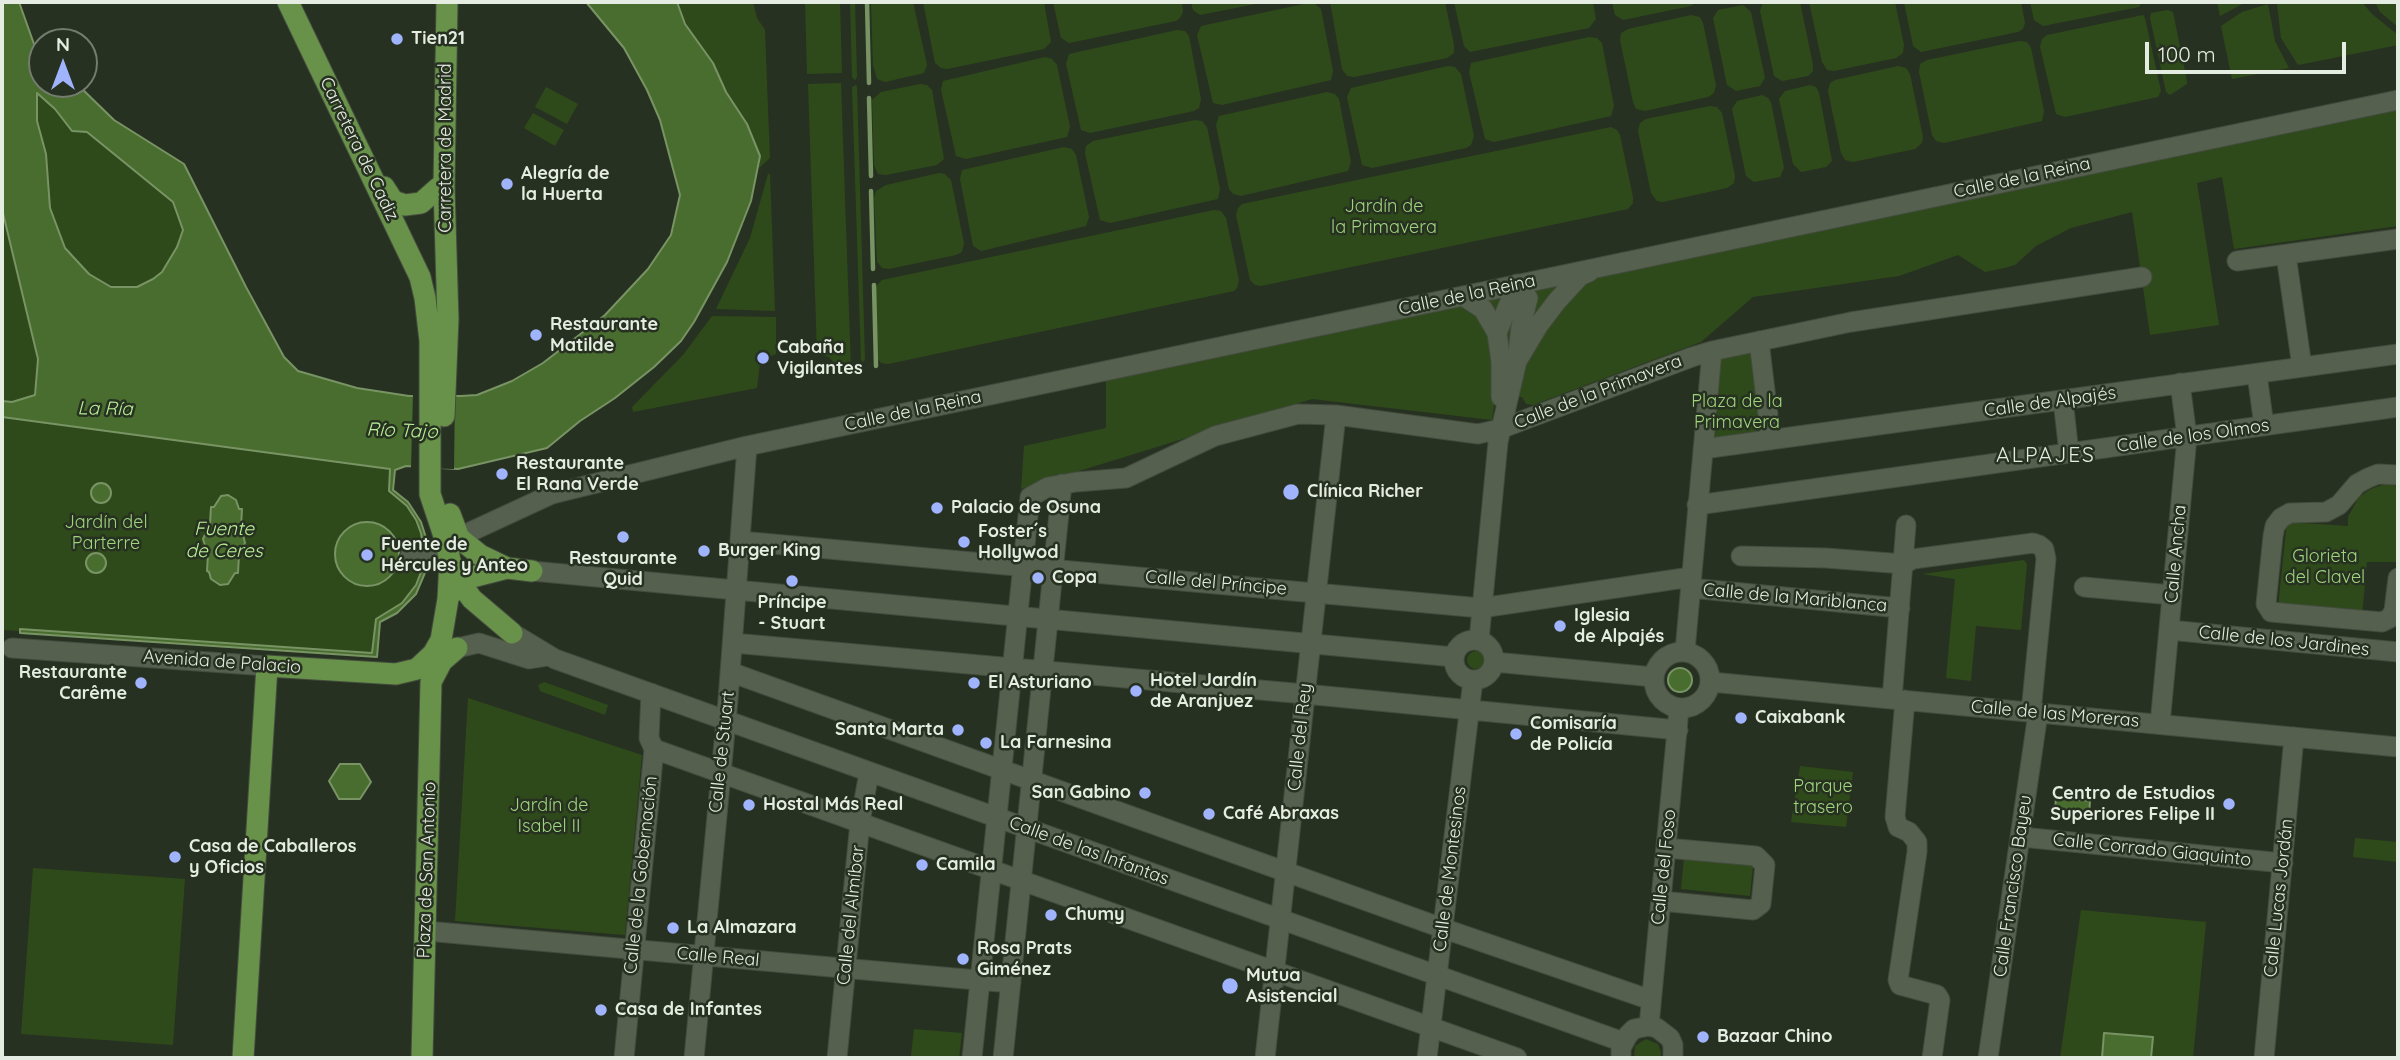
<!DOCTYPE html>
<html>
<head>
<meta charset="utf-8">
<style>
	body { margin:0 }
	#map { position:relative; width:2400px; height:1060px; overflow:hidden; background:#273121; font-family:Quicksand,sans-serif }
	canvas { display:block }
	.frame { position:absolute; inset:0; border:4px solid #e5ece1; pointer-events:none }
	.north { position:absolute; left:28px; top:28px; width:70px; height:70px; box-sizing:border-box; background:#273121; border:2px solid #737c6e; border-radius:50%; rotate:0deg; font-size:19px; font-weight:700; line-height:28px; text-align:center; color:#e5ece1 }
	.north::after { content:''; display:block; margin:auto; width:24px; height:32px; background:#a0b3fd; clip-path:polygon(50% 0,100% 100%,50% 72%,0 100%) }
	.scale { position:absolute; left:2145px; top:42px; width:201px; height:32px; box-sizing:border-box; border:4px solid #e5ece1; border-top:0; padding-left:9px; font-size:21px; line-height:24px; white-space:nowrap; color:#e5ece1; -webkit-text-stroke:5px #273121; paint-order:stroke }
</style>
</head>
<body>
<div id="map">
<canvas width="2400" height="1060"></canvas>
<div class="frame"></div>
<div class="north">N</div>
<div class="scale">100 m</div>
</div>
<script>
const ctx = document.querySelector('canvas').getContext('2d');
ctx.lineJoin = 'round';
function fillPath(path, color) { ctx.fillStyle = color; ctx.fill(path, 'evenodd'); }
const toPath = rows => new Path2D(rows.map(r => 'M' + r).join(''));
function trace(path, color, width, dash) { ctx.strokeStyle = color; ctx.lineWidth = width; ctx.lineCap = dash ? 'butt' : 'round'; ctx.setLineDash(dash || []); ctx.stroke(path); }
function label(font, color, halo, rows, align = 'center') {
  ctx.font = font + ' Quicksand,sans-serif'; ctx.lineWidth = 5; ctx.setLineDash([]); ctx.textBaseline = 'middle'; ctx.strokeStyle = halo; ctx.fillStyle = color; for (const [text, x, y, turn = 0] of rows) {
    ctx.save(); ctx.translate(x, y); ctx.rotate((+turn || 0) * Math.PI / 180); ctx.textAlign = isNaN(turn) ? turn : align; if (halo) ctx.strokeText(text, 0, 0); ctx.fillText(text, 0, 0); ctx.restore();
  }
}
fillPath(toPath([
	[677,2,753,2,757,18,765,30,768,109,770,158,759,168,760,156,747,124,726,92,713,63,685,24],
	[805,2,840,2,842,73,807,74],
	[850,2,855,2,857,77,855,80,852,77],
	[871,2,913,2,927,65,924,73,885,82,877,79,873,65],
	[923,2,1044,2,1051,42,1044,49,947,69,941,68,935,63],
	[1053,2,1182,2,1183,12,1180,18,1176,21,1069,43,1061,38],
	[1191,2,1266,2,1200,15,1193,10],
	[1313,2,1321,9,1333,71,1331,80,1222,105,1213,103,1197,35,1201,26],
	[1330,2,1445,2,1454,45,1454,53,1447,58,1354,77,1347,76,1342,69],
	[1454,2,1593,2,1596,19,1589,28,1470,52,1464,46],
	[1612,2,1696,2,1691,6,1623,20,1615,15],
	[1763,2,1800,2,1813,65,1813,71,1808,76,1782,81,1774,76,1760,11],
	[1809,2,1895,2,1904,45,1903,53,1896,58,1834,71,1827,70,1822,62],
	[1904,2,2021,2,2025,23,2023,29,2018,32,1921,52,1913,46],
	[2030,2,2142,2,2139,7,2043,26,2034,20],
	[2217,2,2246,2,2220,16],
	[2362,2,2372,14,2398,35,2398,45,2298,65,2281,38,2277,4],
	[2375,2,2398,2,2398,27,2380,12],
	[2268,4,2275,41,2289,68,2232,79,2221,26,2242,12],
	[1743,5,1751,12,1765,78,1760,86,1736,91,1727,85,1713,18,1718,10],
	[2168,10,2173,12,2187,81,2187,84,2170,95,2166,92,2150,18,2151,13],
	[1691,15,1700,17,1703,23,1716,85,1714,93,1708,97,1645,111,1636,109,1633,102,1620,40,1621,33,1628,29],
	[2143,15,2145,18,2161,91,2158,97,2065,117,2056,114,2040,47,2042,39,2047,35],
	[1177,30,1185,31,1189,36,1201,99,1199,108,1194,111,1090,133,1081,130,1066,64,1069,54],
	[1589,37,1597,38,1602,43,1614,106,1611,116,1494,142,1485,139,1469,72,1471,63],
	[2019,41,2027,42,2031,48,2044,111,2042,121,1944,143,1936,141,1932,135,1919,72,1920,64,1927,60],
	[1045,57,1052,59,1057,65,1070,127,1067,137,966,159,956,156,941,90,943,81],
	[1448,66,1455,67,1461,74,1474,136,1471,145,1466,148,1372,168,1362,165,1347,97,1351,88],
	[1898,66,1906,68,1910,74,1923,137,1922,143,1915,149,1853,162,1845,160,1841,153,1828,91,1830,83,1835,80],
	[841,83,851,370,838,371,835,364,829,357,817,353,808,84],
	[920,84,927,85,932,90,944,159,937,165,886,175,878,174,874,165,872,100,881,92],
	[856,85,857,87,865,360,863,362,861,360,852,87],
	[1810,85,1816,87,1819,93,1832,161,1826,167,1801,172,1793,164,1779,99,1785,91],
	[546,87,578,104,567,124,535,107],
	[1327,92,1335,94,1339,99,1351,162,1348,171,1241,196,1233,194,1229,189,1216,125,1219,116],
	[37,93,55,109,87,132,173,202,183,230,177,247,162,272,153,279,138,287,111,287,89,274,65,248,50,208,46,154,37,121],
	[1762,95,1768,98,1771,102,1784,168,1780,177,1754,182,1746,176,1732,109,1737,101],
	[1710,106,1717,107,1722,113,1735,176,1734,183,1727,188,1663,202,1657,201,1651,193,1638,131,1640,123,1646,119],
	[2398,106,2398,226,2234,249,2222,177,2197,183,2219,325,2150,335,2132,212,2071,228,2036,246,2015,265,2004,268,1985,272,1958,255,1899,276,1753,297,1701,342,1533,405,1526,404,1522,397,1495,398,1492,420,1312,399,1021,489,1024,446,1106,428,1106,376],
	[533,113,564,130,555,146,524,128],
	[1195,120,1202,121,1207,127,1220,189,1218,199,1110,223,1100,220,1085,153,1086,146,1093,141],
	[1611,127,1617,130,1620,135,1633,197,1633,203,1628,209,1261,286,1255,285,1250,280,1236,215,1238,208,1242,204],
	[1064,147,1072,149,1076,155,1089,217,1086,226,981,251,973,246,960,179,962,170],
	[939,173,945,174,951,180,964,243,962,252,956,255,889,269,882,268,877,262,874,198,876,191,886,185],
	[768,174,770,174,775,311,716,309,750,238],
	[2,209,38,359,35,395,12,402,2,401],
	[1214,210,1221,211,1226,218,1239,280,1237,288,1234,291,888,364,881,363,877,358,875,293,877,285,882,280],
	[712,316,776,317,776,354,769,357,764,351,758,354,756,359,760,363,757,388,633,412,632,407,683,355],
	[1754,349,1765,433,1710,440,1718,357],
	[2,417,390,469,389,491,407,506,421,533,424,552,420,576,412,593,402,603,376,619,373,653,20,629,20,631,2,630],
	[2385,484,2398,486,2398,562,2367,562,2362,615,2278,607,2287,522,2348,526,2348,517,2359,497,2371,489],
	[2024,560,2027,564,2021,630,1976,626,1971,681,1946,678,1955,579,1922,574],
	'1467 660a9 9 0 1 1 18 0a9 9 0 1 1-18 0Z',
	[544,682,608,705,605,715,540,691,538,685],
	[468,698,642,755,625,935,455,921],
	[1800,766,1853,772,1846,827,1791,822],
	[2355,838,2398,842,2398,862,2353,857],
	[1684,858,1753,865,1750,896,1681,889],
	[33,868,185,879,173,1045,21,1034],
	[2081,910,2206,922,2193,1058,2060,1058],
	[914,1029,962,1033,959,1058,911,1056],
	[1646,1039,1658,1044,1661,1053,1660,1058,1634,1058,1635,1046]
]), '#2f4a1a');
const water = toPath([
	[2,2,19,2,34,44,42,51,42,84,77,84,114,120,184,164,246,287,284,357,298,371,357,388,409,396,461,396,477,395,512,381,543,363,605,315,648,269,671,235,680,195,660,120,647,90,624,48,586,2,677,2,685,24,713,63,726,92,747,124,760,156,751,201,727,262,694,322,681,341,654,367,615,398,580,421,547,448,458,469,406,466,395,470,393,490,408,502,421,522,428,544,428,552,424,552,421,533,416,520,407,506,389,491,390,469,2,417,2,401,12,402,35,395,38,359,2,209,2,2],
	[37,93,55,109,72,131,87,132,173,202,183,230,177,247,162,272,153,279,137,287,111,287,89,274,65,248,50,208,46,154,37,121,37,93],
	'91 493a10 10 0 1 1 20 0a10 10 0 1 1-20 0Z',
	[228,495,236,500,239,509,242,509,241,527,245,543,239,555,238,573,235,573,228,584,220,585,211,579,209,572,207,571,208,554,203,539,210,524,211,507,214,507,221,496,228,495],
	'335 554a32 32 0 1 1 64 0a32 32 0 1 1-64 0Z',
	'86 563a10 10 0 1 1 20 0a10 10 0 1 1-20 0Z',
	[423,567,427,568,416,594,397,613,380,622,377,657,20,633,20,629,372,653,376,619,402,603,416,585,423,567],
	'1668 680a12 12 0 1 1 24 0a12 12 0 1 1-24 0Z',
	[340,764,360,764,371,782,360,799,339,799,329,781,340,764],
	[2056,797,2090,801,2089,815,2055,812,2056,797],
	[2104,1033,2153,1037,2151,1058,2102,1058,2104,1033]
]);
fillPath(water, '#496d2e');
trace(water, '#789364', 2);
fillPath(toPath([
	[413,393,455,394,454,469,411,468]
]), '#273121');
trace(toPath([
	[867,2,869,83],
	[869,98,871,176],
	[871,191,873,269],
	[874,285,876,366]
]), '#789364', 4.5);
const minor = toPath([
	[2286,255,2302,367],
	[2237,261,2398,239],
	[1517,284,1528,298,1521,326,1518,353],
	[1463,296,1483,309,1497,333],
	[1759,341,1771,440],
	[2257,374,2264,426],
	[1501,397,1501,362,1497,333,1517,284],
	[2063,400,2069,453],
	[1703,449,2398,354],
	[2398,475,2378,474,2368,478,2357,484,2339,505,2326,512,2290,513,2281,518,2275,526,2273,536,2266,604,2271,612,2382,622,2390,618,2394,611,2398,578],
	[1697,505,2398,407],
	[470,532,552,494,747,446,2398,100],
	[740,541,1481,608,1691,577],
	[1741,556,1826,558,1904,564,1913,559,2033,543,2039,545,2044,549,2046,559,2031,712],
	[409,558,435,558,441,548],
	[532,571,1454,657],
	[2084,587,2172,595],
	[1690,588,1900,608],
	[2169,630,2398,652],
	[512,633,555,659,1623,1042],
	[1479,640,1498,442,1517,361,1538,326,1557,301,1580,276,1589,272],
	'1454 660a20 20 0 1 1 40 0a20 20 0 1 1-40 0Z',
	[733,643,1305,694,1678,730],
	[12,648,267,666],
	[457,648,479,643,529,659,548,656],
	[1685,651,1712,351],
	'1654 680a28 28 0 1 1 56 0a28 28 0 1 1-56 0Z',
	[1494,662,1654,677],
	[730,672,1442,928,1651,1000],
	[1711,682,2398,747],
	[1892,699,1906,525],
	[1905,700,1895,817,1898,827,1909,832,1917,842,1917,852,1898,980,1900,985,1937,995,1940,1000,1932,1058],
	[2160,724,2187,437,2180,383],
	[654,749,1517,1058],
	[2021,837,2283,863],
	[1661,901,1753,910,1761,904,1765,865,1756,856,1666,848],
	[426,931,1011,983],
	[1649,1026,1679,709],
	[624,1058,654,749,649,738,651,693],
	[694,1058,728,700,747,446],
	[837,1058,860,822,869,773],
	[972,1058,1030,497,1048,487,1076,482,1126,478,1215,436,1298,414,1336,415,1478,434,1500,429,1692,357,1712,351,1851,322,2142,277],
	[1003,1058,1062,484],
	[1265,1058,1336,415],
	[1427,1058,1473,680],
	[1621,1058,1621,1048,1628,1035,1634,1029,1649,1026,1657,1028,1670,1038,1673,1045,1673,1058],
	[1988,1058,2038,713],
	[2264,1058,2294,737]
]);
const major = toPath([
	[384,187,393,201,405,205,421,203,438,188,444,187],
	[444,416,448,319,444,187,447,2],
	[450,514,459,538,480,555,507,568,532,571],
	[451,563,461,584,472,599,512,633],
	[453,592,472,577,507,568],
	[243,1058,267,666,396,674,417,669,433,654,441,640,448,599,450,561,447,545,430,494,430,341,425,298,420,277,288,2],
	[422,1058,431,682,442,661,457,648]
]);
trace(minor, '#434c3e', 21);
trace(major, '#434c3e', 23);
trace(minor, '#55604f', 19);
trace(major, '#689149', 21);
for (const [x, y, r, color] of [
	[397,39,7,"#a0b3fd"],
	[507,184,7,"#a0b3fd"],
	[536,335,7,"#a0b3fd"],
	[763,358,7,"#a0b3fd"],
	[502,474,7,"#a0b3fd"],
	[1291,492,9,"#a0b3fd"],
	[937,508,7,"#a0b3fd"],
	[623,537,7,"#a0b3fd"],
	[964,542,7,"#a0b3fd"],
	[704,551,7,"#a0b3fd"],
	[367,555,7,"#a0b3fd"],
	[1038,578,7,"#a0b3fd"],
	[792,581,7,"#a0b3fd"],
	[1560,626,7,"#a0b3fd"],
	[141,683,7,"#a0b3fd"],
	[974,683,7,"#a0b3fd"],
	[1136,691,7,"#a0b3fd"],
	[1741,718,7,"#a0b3fd"],
	[958,730,7,"#a0b3fd"],
	[1516,734,7,"#a0b3fd"],
	[986,743,7,"#a0b3fd"],
	[1145,793,7,"#a0b3fd"],
	[2229,804,7,"#a0b3fd"],
	[749,805,7,"#a0b3fd"],
	[1209,814,7,"#a0b3fd"],
	[175,857,7,"#a0b3fd"],
	[922,865,7,"#a0b3fd"],
	[1051,915,7,"#a0b3fd"],
	[673,928,7,"#a0b3fd"],
	[963,959,7,"#a0b3fd"],
	[1230,986,9,"#a0b3fd"],
	[601,1010,7,"#a0b3fd"],
	[1703,1037,7,"#a0b3fd"]
]) { const dot = new Path2D(); dot.arc(x, y, r, 0, 2 * Math.PI); ctx.fillStyle = color; ctx.fill(dot); trace(dot, '#273121', 2.5); }
label('bold 18px', '#e5ece1', '#273121', [
	["Tien21",411,39],
	["Alegría de",521,174],
	["la Huerta",521,195],
	["Restaurante",550,325],
	["Matilde",550,346],
	["Cabaña",777,348],
	["Vigilantes",777,369],
	["Restaurante",516,464],
	["El Rana Verde",516,485],
	["Clínica Richer",1307,492],
	["Palacio de Osuna",951,508],
	["Foster´s",978,532],
	["Hollywod",978,553],
	["Fuente de",381,545],
	["Hércules y Anteo",381,566],
	["Burger King",718,551],
	["Restaurante",623,559,"center"],
	["Quid",623,580,"center"],
	["Copa",1052,578],
	["Príncipe",792,603,"center"],
	["- Stuart",792,624,"center"],
	["Iglesia",1574,616],
	["de Alpajés",1574,637],
	["Restaurante",127,673,"right"],
	["Carême",127,694,"right"],
	["Hotel Jardín",1150,681],
	["de Aranjuez",1150,702],
	["El Asturiano",988,683],
	["Caixabank",1755,718],
	["Comisaría",1530,724],
	["de Policía",1530,745],
	["Santa Marta",944,730,"right"],
	["La Farnesina",1000,743],
	["San Gabino",1131,793,"right"],
	["Centro de Estudios",2215,794,"right"],
	["Superiores Felipe II",2215,815,"right"],
	["Hostal Más Real",763,805],
	["Café Abraxas",1223,814],
	["Casa de Caballeros",189,847],
	["y Oficios",189,868],
	["Camila",936,865],
	["Chumy",1065,915],
	["La Almazara",687,928],
	["Rosa Prats",977,949],
	["Giménez",977,970],
	["Mutua",1246,976],
	["Asistencial",1246,997],
	["Casa de Infantes",615,1010],
	["Bazaar Chino",1717,1037]
], 'left');
label('18px', '#e5ece1', '#273121', [
	["Carretera de Madrid",446,148,-90],
	["Carretera de Cadiz",359,149,64],
	["Calle de la Reina",2022,178,-12],
	["Calle de la Reina",1467,295,-12],
	["Calle de la Primavera",1598,392,-21],
	["Calle de Alpajés",2050,402,-8],
	["Calle de la Reina",913,411,-12],
	["Calle de los Olmos",2193,436,-8],
	["Calle Ancha",2176,554,-85],
	["Calle del Príncipe",1216,583,5],
	["Calle de la Mariblanca",1795,598,5],
	["Calle de los Jardines",2284,641,6],
	["Avenida de Palacio",222,662,4],
	["Calle de las Moreras",2055,714,5],
	["Calle del Rey",1300,737,-84],
	["Calle de Stuart",722,752,-84],
	["Calle Corrado Giaquinto",2152,850,6],
	["Calle de las Infantas",1089,851,20],
	["Calle del Foso",1664,867,-84],
	["Calle de Montesinos",1450,869,-83],
	["Plaza de San Antonio",427,870,-88],
	["Calle de la Gobernación",641,875,-84],
	["Calle Francisco Bayeu",2013,886,-82],
	["Calle Lucas Jordán",2279,898,-84],
	["Calle del Almíbar",851,915,-84],
	["Calle Real",718,957,5]
]);
label('18px', '#9fd47c', '#273121', [
	["Jardín de",1384,207],
	["la Primavera",1384,228],
	["Plaza de la",1737,402],
	["Primavera",1737,423],
	["Jardín del",106,523],
	["Parterre",106,544],
	["Glorieta",2325,557],
	["del Clavel",2325,578],
	["Parque",1823,787],
	["trasero",1823,808],
	["Jardín de",549,806],
	["Isabel II",549,827]
]);
label('italic 19px', '#b8ee95', '#273121', [
	["La Ría",105,409,1],
	["Río Tajo",402,431,2],
	["Fuente",224,529],
	["de Ceres",224,551]
]);
ctx.letterSpacing = '2px';
label('21px', '#e5ece1', '#273121', [
	["ALPAJES",2046,456]
]);
ctx.letterSpacing = '0px';
</script>
</body>
</html>
